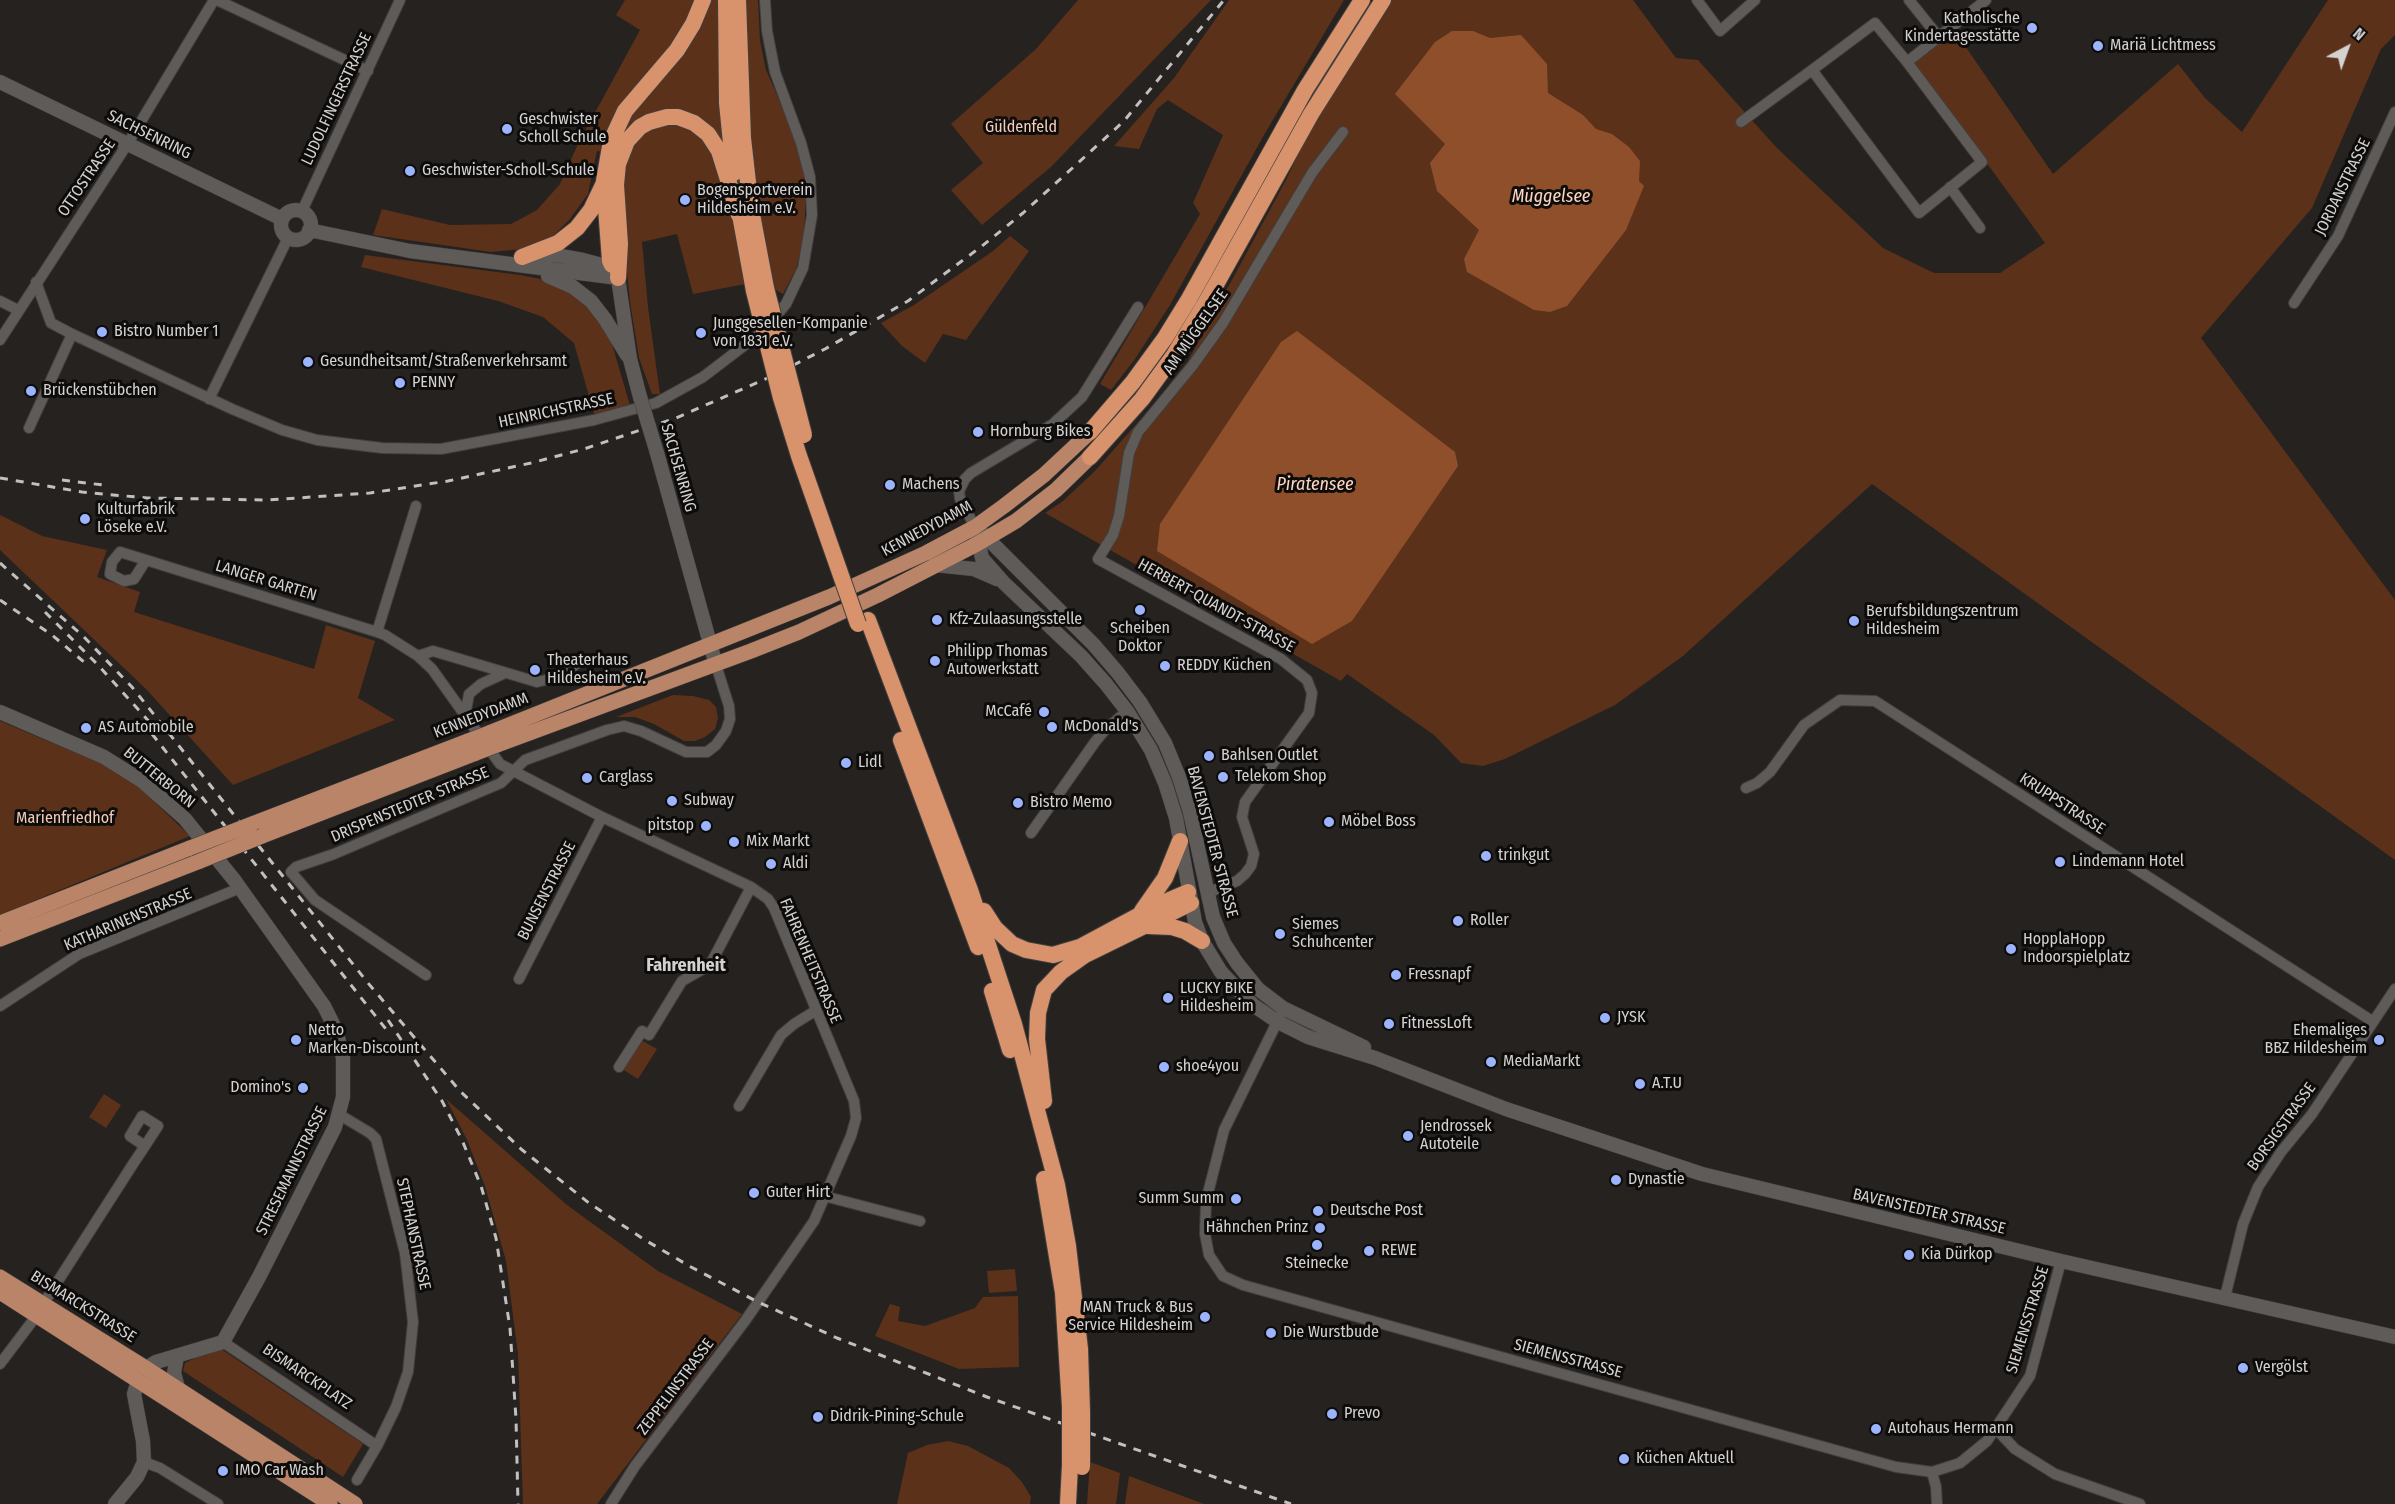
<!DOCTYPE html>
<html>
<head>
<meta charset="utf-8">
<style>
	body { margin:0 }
	#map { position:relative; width:2395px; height:1504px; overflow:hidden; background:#252220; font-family:"Fira Sans Condensed",sans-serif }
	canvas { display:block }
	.north { position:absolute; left:2317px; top:18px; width:60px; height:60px; -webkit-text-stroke:4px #0d0c0b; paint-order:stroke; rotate:41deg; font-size:16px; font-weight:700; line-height:24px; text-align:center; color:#d4d2d1 }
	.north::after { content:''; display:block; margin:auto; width:21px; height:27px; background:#d4d2d1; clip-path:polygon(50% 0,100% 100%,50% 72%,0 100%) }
</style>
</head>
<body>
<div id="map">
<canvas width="2395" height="1504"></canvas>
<div class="north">N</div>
</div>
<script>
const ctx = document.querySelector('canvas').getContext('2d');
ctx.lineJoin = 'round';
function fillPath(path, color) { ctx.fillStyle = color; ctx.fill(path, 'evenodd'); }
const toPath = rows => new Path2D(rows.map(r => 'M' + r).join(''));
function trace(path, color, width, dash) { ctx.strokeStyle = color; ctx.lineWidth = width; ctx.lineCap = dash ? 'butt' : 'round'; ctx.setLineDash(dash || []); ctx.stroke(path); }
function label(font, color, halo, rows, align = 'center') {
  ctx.font = font + ' "Fira Sans Condensed",sans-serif'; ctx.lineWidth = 6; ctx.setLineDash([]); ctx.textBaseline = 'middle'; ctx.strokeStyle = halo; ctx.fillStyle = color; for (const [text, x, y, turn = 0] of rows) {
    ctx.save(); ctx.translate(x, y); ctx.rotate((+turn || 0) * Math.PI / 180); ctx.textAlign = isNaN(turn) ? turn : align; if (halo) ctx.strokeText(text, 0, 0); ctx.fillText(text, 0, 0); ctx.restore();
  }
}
fillPath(toPath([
	[625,0,758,0,760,41,766,70,796,138,803,163,806,192,804,238,796,269,783,294,761,281,693,294,677,234,642,242,648,307,660,394,652,394,639,358,630,302,620,202,608,153,597,151,588,194,570,219,551,238,522,249,491,252,373,235,382,209,450,225,511,224,537,210,560,184,578,144,640,30,616,15],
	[1078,0,1211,0,1052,166,982,225,951,190,983,163,951,124,1036,49],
	[1229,0,1344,0,1264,135,1170,305,1135,359,1111,390,1100,384,1200,214,1193,203,1223,135,1168,100,1157,109,1139,149,1114,146,1174,78],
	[1391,0,1633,0,1676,58,1698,60,1776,147,1883,248,1934,273,2000,273,2045,243,1908,55,1948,21,2053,174,2178,64,2205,98,2242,132,2328,0,2395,0,2395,35,2381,49,2312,208,2201,338,2395,600,2395,860,1872,484,1683,656,1615,705,1505,759,1483,766,1461,763,1434,735,1347,674,1341,681,1045,513,1063,501,1095,471,1153,405,1188,361,1286,180,1318,112],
	[1010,236,1029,251,966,340,943,334,925,363,902,346,881,323,914,305,993,251],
	[365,255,520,275,546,280,562,287,583,301,599,320,612,344,632,412,596,421,574,343,543,317,498,301,361,267],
	[0,515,42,536,107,550,97,577,140,592,134,612,314,669,326,625,375,641,358,698,395,720,233,785,146,689,0,550],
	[673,695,693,696,709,700,716,707,718,718,715,729,705,737,695,741,684,741,654,724,635,717,616,717],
	[0,721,102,764,141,789,190,836,0,915],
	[641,1040,657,1049,638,1079,622,1069],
	[104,1094,121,1105,106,1128,89,1117],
	[446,1099,567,1205,658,1271,742,1314,597,1504,523,1504,518,1354,506,1261,485,1186,467,1140],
	[1015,1269,1017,1291,989,1293,987,1271],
	[1018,1296,1019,1367,959,1369,875,1336,890,1304,900,1307,898,1321,925,1326,975,1308,983,1297],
	[218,1347,363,1444,343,1477,183,1371,185,1363],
	[948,1441,968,1446,1009,1468,1022,1482,1031,1497,1030,1504,897,1504,908,1453,927,1445],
	[1090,1462,1120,1473,1116,1504,1087,1504],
	[1129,1476,1204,1504,1125,1504]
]), '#5b311a');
fillPath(toPath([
	[1452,31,1473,31,1490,38,1521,35,1547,64,1548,93,1583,115,1596,129,1612,134,1629,147,1640,161,1639,181,1644,186,1626,230,1567,306,1550,312,1534,310,1467,272,1464,259,1479,230,1437,191,1430,163,1445,144,1395,94,1435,42],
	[1297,331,1455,452,1458,466,1352,621,1312,644,1157,551,1160,524,1281,342]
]), '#8f4f2b');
const minor = toPath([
	[217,0,368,71],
	[1697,0,1720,31,1755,0],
	[1909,0,1938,36],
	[1812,70,1875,23,1907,62,1986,0],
	[1741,122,1812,70,1919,213,1982,162,1907,62],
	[1950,187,1980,228],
	[302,211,400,0],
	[36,282,51,323,72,334,232,409,282,430,317,440,382,448,441,449,594,420,656,403,703,377,762,332,786,304,803,268,812,215,810,177,801,143,775,72,767,31,765,0],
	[0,301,18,310],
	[2294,303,2338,236,2395,112],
	[0,340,128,143,214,0],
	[209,399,288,238],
	[29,428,72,334],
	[975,527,960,499,959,491,965,479,971,473,1053,424,1082,397,1138,307],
	[146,560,134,579,124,581,110,574,112,562,120,552,146,560,377,632,385,635,418,656,432,669,500,764,602,817,751,887,768,899,774,908,854,1101,856,1118,851,1136,814,1221,745,1321,635,1466,611,1504],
	[377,632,416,506],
	[418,656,433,651,537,682,563,676,577,663],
	[465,716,469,694,481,684,505,673],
	[1746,788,1757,783,1770,772,1804,725,1840,700,1875,701,2372,1021],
	[1031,833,1095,742,1105,730,1127,711],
	[1207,893,1237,881,1245,874,1251,866,1254,854,1242,817,1245,802,1309,713,1312,693,1307,680,1281,659,1098,559,1113,535,1119,516,1129,453,1138,432,1193,365,1223,323,1312,173,1343,132],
	[426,975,315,900,291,872,296,867,334,854,501,783,525,760,607,730,624,726,641,731,686,752,707,752,716,745,726,731,730,719,729,706,716,665],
	[519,979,602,817],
	[0,1006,79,954,240,888],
	[1280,1016,1224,1130,1206,1201,1205,1234,1209,1255,1223,1276,1243,1285,1896,1467,1932,1472,1960,1463,1987,1441,2030,1376,2061,1261],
	[619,1067,642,1031,649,1035,682,981,710,965,751,887],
	[739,1106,781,1035,794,1024,815,1011],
	[340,1115,370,1133,376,1139,405,1253,413,1322,408,1372,396,1407,377,1446,357,1480],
	[824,1196,920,1221],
	[2225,1297,2243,1224,2258,1187,2281,1152,2312,1114,2395,989],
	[43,1304,49,1295,133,1164,145,1146,158,1126,142,1116,130,1136,145,1146],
	[223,1342,377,1446],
	[0,1364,37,1315],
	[1996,1429,2015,1449,2055,1474,2140,1504],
	[144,1462,160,1468,218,1504],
	[1932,1472,1936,1487,1937,1504]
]);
const tertiary = toPath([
	[0,82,282,219],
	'281 225a15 15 0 1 1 30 0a15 15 0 1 1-30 0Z',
	[309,230,410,251,618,278],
	[533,257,555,255,583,260,598,264,618,278,630,359,640,397],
	[548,276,573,287,591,301,605,319,627,355],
	[657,453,716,665],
	[975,527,982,558,1004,583,1081,656,1106,684,1127,711,1151,750,1165,783,1176,818,1195,922,1202,941,1221,972,1237,989,1253,1005,1278,1022,1308,1037,1375,1058,1506,1109,1702,1174,2061,1261,2395,1337],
	[980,531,1094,645,1118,673,1140,702,1165,743,1179,777,1190,812,1213,917,1224,943,1237,963,1258,989,1283,1008,1364,1047],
	[935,565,974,569,997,579],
	[0,712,104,757,142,781,185,819,235,881,324,1006,336,1030,343,1058,343,1097,335,1127,259,1277,223,1342,156,1362,146,1368,138,1381,134,1394,143,1441,144,1462,137,1477,115,1504],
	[177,1356,174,1373,178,1388]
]);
const primary = toPath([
	[489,733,829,597,926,553,975,527,1004,506,1044,475,1090,432],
	[497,745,751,651,799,632,878,595,977,544,1016,521,1056,490,1090,457],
	[252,824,468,741],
	[262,836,476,753],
	[0,923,190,848],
	[0,939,200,861],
	[0,1277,146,1368,355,1504],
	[0,1292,330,1504]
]);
const trunk = toPath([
	[726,0,727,103,734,173],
	[738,0,743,138,751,209,766,288],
	[738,204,754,291],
	[522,257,558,243,577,228,591,210,603,185],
	[612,265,610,261,604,181,611,141,625,111,677,50,693,24,703,0],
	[618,278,620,244,616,185,618,164,627,141,640,127,649,122,667,117,678,117,694,123,708,134,719,151,739,215],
	[1090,432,1133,382,1165,338,1189,299,1305,90,1362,0],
	[1090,457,1142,399,1174,355,1205,304,1311,114,1383,0],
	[868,620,970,890,1014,1024,1057,1185,1068,1246,1080,1349,1082,1412],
	[901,740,978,947],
	[984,911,995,928,1012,944,1026,950,1053,955,1080,947,1160,904,1188,892],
	[1142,911,1165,878,1180,841],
	[1148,926,1172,927,1185,931,1202,941],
	[992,991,1010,1050],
	[1044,1101,1037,1039,1038,1013,1044,990,1061,972,1085,955,1191,903],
	[1044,1179,1063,1293,1070,1407],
	[1068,1504,1070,1465]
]);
trace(minor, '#413f3e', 12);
trace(tertiary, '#413f3e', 15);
trace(primary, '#413f3e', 16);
trace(trunk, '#413f3e', 18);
trace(minor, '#5e5b59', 10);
trace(tertiary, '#5e5b59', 14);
trace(primary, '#b98467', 15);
trace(trunk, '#d8926c', 16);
trace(toPath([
	[0,478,82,492,147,498,268,500,370,493,448,481,531,463,584,449,676,418,770,377,825,349,908,301,982,246,1023,213,1124,121,1224,0],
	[62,480,103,485],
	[0,563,83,636,132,687,368,983,460,1091,521,1149,589,1203,645,1240,691,1267,758,1302,837,1338,987,1397,1291,1504],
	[0,600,52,635,84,662],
	[45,612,98,665,164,738],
	[152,734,389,1033],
	[388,1020,442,1101,462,1140,481,1186,496,1238,510,1328,516,1419,518,1504]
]), '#c2c0bf', 3, [8, 8]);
const tertiaryBridge = toPath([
	[640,397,657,453]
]);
const primaryBridge = toPath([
	[468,741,489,733],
	[476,753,497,745],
	[190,848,252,824],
	[200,861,262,836]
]);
const trunkBridge = toPath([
	[766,288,804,435],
	[754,291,781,398,799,456,858,624],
	[1070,1465,1070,1407],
	[1082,1467,1082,1412]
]);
trace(tertiaryBridge, '#413f3e', 15, []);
trace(primaryBridge, '#413f3e', 16, []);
trace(trunkBridge, '#413f3e', 18, []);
trace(tertiaryBridge, '#5e5b59', 14);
trace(primaryBridge, '#b98467', 15);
trace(trunkBridge, '#d8926c', 16);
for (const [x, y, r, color] of [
	[2032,28,6,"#9cb4fd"],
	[2098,46,6,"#9cb4fd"],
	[507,129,6,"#9cb4fd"],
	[410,171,6,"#9cb4fd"],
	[685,200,6,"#9cb4fd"],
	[102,332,6,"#9cb4fd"],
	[701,333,6,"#9cb4fd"],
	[308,362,6,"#9cb4fd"],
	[400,383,6,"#9cb4fd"],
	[31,391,6,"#9cb4fd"],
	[978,432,6,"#9cb4fd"],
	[890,485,6,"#9cb4fd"],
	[85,519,6,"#9cb4fd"],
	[1140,610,6,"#9cb4fd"],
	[937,620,6,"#9cb4fd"],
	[1854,621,6,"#9cb4fd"],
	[935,661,6,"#9cb4fd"],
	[1165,666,6,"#9cb4fd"],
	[535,670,6,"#9cb4fd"],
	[1044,712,6,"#9cb4fd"],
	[1052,727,6,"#9cb4fd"],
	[86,728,6,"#9cb4fd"],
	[1209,756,6,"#9cb4fd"],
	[846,763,6,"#9cb4fd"],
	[1223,777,6,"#9cb4fd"],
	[587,778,6,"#9cb4fd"],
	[672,801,6,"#9cb4fd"],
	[1018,803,6,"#9cb4fd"],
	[1329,822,6,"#9cb4fd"],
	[706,826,6,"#9cb4fd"],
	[734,842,6,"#9cb4fd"],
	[1486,856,6,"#9cb4fd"],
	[2060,862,6,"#9cb4fd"],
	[771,864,6,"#9cb4fd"],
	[1458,921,6,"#9cb4fd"],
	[1280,934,6,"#9cb4fd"],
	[2011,949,6,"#9cb4fd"],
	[1396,975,6,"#9cb4fd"],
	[1168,998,6,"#9cb4fd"],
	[1605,1018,6,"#9cb4fd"],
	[1389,1024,6,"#9cb4fd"],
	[296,1040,6,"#9cb4fd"],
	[2379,1040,6,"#9cb4fd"],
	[1491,1062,6,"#9cb4fd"],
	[1164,1067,6,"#9cb4fd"],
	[1640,1084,6,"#9cb4fd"],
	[303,1088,6,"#9cb4fd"],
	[1408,1136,6,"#9cb4fd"],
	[1616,1180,6,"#9cb4fd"],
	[754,1193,6,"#9cb4fd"],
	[1236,1199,6,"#9cb4fd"],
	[1318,1211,6,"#9cb4fd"],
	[1320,1228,6,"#9cb4fd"],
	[1317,1245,6,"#9cb4fd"],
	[1369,1251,6,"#9cb4fd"],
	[1909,1255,6,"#9cb4fd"],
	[1205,1317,6,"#9cb4fd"],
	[1271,1333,6,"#9cb4fd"],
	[2243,1368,6,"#9cb4fd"],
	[1332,1414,6,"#9cb4fd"],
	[818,1417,6,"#9cb4fd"],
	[1876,1429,6,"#9cb4fd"],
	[1624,1459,6,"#9cb4fd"],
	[223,1471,6,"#9cb4fd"]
]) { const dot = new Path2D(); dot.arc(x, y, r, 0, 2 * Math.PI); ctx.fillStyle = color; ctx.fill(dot); trace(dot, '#0d0c0b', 2); }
label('16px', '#d4d2d1', '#0d0c0b', [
	["Katholische",2020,19,"right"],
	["Kindertagesstätte",2020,37,"right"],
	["Mariä Lichtmess",2110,46],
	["Geschwister",519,120],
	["Scholl Schule",519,138],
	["Geschwister-Scholl-Schule",422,171],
	["Bogensportverein",697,191],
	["Hildesheim e.V.",697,209],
	["Junggesellen-Kompanie",713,324],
	["von 1831 e.V.",713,342],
	["Bistro Number 1",114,332],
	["Gesundheitsamt/Straßenverkehrsamt",320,362],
	["PENNY",412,383],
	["Brückenstübchen",43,391],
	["Hornburg Bikes",990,432],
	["Machens",902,485],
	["Kulturfabrik",97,510],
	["Löseke e.V.",97,528],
	["Berufsbildungszentrum",1866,612],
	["Hildesheim",1866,630],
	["Kfz-Zulaasungsstelle",949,620],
	["Scheiben",1140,629,"center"],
	["Doktor",1140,647,"center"],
	["Philipp Thomas",947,652],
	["Autowerkstatt",947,670],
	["Theaterhaus",547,661],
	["Hildesheim e.V.",547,679],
	["REDDY Küchen",1177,666],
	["McCafé",1032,712,"right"],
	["McDonald's",1064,727],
	["AS Automobile",98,728],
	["Bahlsen Outlet",1221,756],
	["Lidl",858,763],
	["Telekom Shop",1235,777],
	["Carglass",599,778],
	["Subway",684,801],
	["Bistro Memo",1030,803],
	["Möbel Boss",1341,822],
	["pitstop",694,826,"right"],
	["Mix Markt",746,842],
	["trinkgut",1498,856],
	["Lindemann Hotel",2072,862],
	["Aldi",783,864],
	["Roller",1470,921],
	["Siemes",1292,925],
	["Schuhcenter",1292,943],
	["HopplaHopp",2023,940],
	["Indoorspielplatz",2023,958],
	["Fressnapf",1408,975],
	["LUCKY BIKE",1180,989],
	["Hildesheim",1180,1007],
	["JYSK",1617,1018],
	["FitnessLoft",1401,1024],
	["Netto",308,1031],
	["Marken-Discount",308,1049],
	["Ehemaliges",2367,1031,"right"],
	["BBZ Hildesheim",2367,1049,"right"],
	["MediaMarkt",1503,1062],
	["shoe4you",1176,1067],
	["A.T.U",1652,1084],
	["Domino's",291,1088,"right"],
	["Jendrossek",1420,1127],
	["Autoteile",1420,1145],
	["Dynastie",1628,1180],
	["Guter Hirt",766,1193],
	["Summ Summ",1224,1199,"right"],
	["Deutsche Post",1330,1211],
	["Hähnchen Prinz",1308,1228,"right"],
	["REWE",1381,1251],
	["Kia Dürkop",1921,1255],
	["Steinecke",1317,1264,"center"],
	["MAN Truck & Bus",1193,1308,"right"],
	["Service Hildesheim",1193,1326,"right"],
	["Die Wurstbude",1283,1333],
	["Vergölst",2255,1368],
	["Prevo",1344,1414],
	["Didrik-Pining-Schule",830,1417],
	["Autohaus Hermann",1888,1429],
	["Küchen Aktuell",1636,1459],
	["IMO Car Wash",235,1471]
], 'left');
label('16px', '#d4d2d1', '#0d0c0b', [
	["LUDOLFINGERSTRASSE",337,99,-65],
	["SACHSENRING",149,135,26],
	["OTTOSTRASSE",87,178,-56],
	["JORDANSTRASSE",2343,187,-64],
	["AM MÜGGELSEE",1196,332,-55],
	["HEINRICHSTRASSE",556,411,-12],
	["SACHSENRING",678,468,74],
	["KENNEDYDAMM",927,529,-28],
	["LANGER GARTEN",266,581,17],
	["HERBERT-QUANDT-STRASSE",1216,606,29],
	["KENNEDYDAMM",481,716,-21],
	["BUTTERBORN",159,778,39],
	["KRUPPSTRASSE",2062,804,33],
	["DRISPENSTEDTER STRASSE",410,805,-23],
	["BAVENSTEDTER STRASSE",1212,842,75],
	["BUNSENSTRASSE",547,891,-63],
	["KATHARINENSTRASSE",128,920,-23],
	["FAHRENHEITSTRASSE",810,961,67],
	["BORSIGSTRASSE",2282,1127,-54],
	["STRESEMANNSTRASSE",292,1171,-64],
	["BAVENSTEDTER STRASSE",1929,1212,13],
	["STEPHANSTRASSE",413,1234,78],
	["BISMARCKSTRASSE",83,1307,32],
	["SIEMENSSTRASSE",2028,1320,-73],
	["SIEMENSSTRASSE",1568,1359,15],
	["BISMARCKPLATZ",307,1377,34],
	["ZEPPELINSTRASSE",676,1387,-53]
]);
label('16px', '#f4ccb9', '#0d0c0b', [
	["Güldenfeld",1021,128],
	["Marienfriedhof",65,819]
]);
label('italic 18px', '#fed6c2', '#0d0c0b', [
	["Müggelsee",1551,197],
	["Piratensee",1315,485]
]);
label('bold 18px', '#d4d2d1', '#0d0c0b', [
	["Fahrenheit",686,966]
]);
</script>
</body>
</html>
